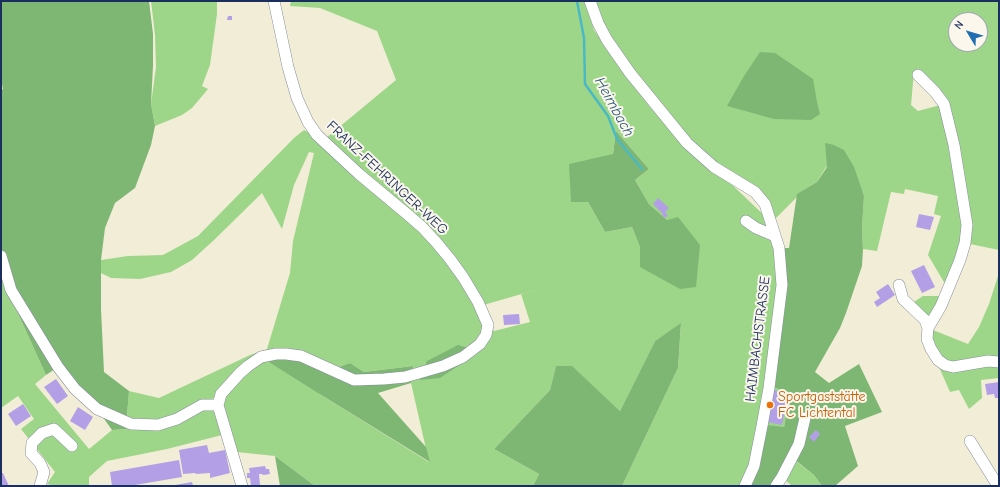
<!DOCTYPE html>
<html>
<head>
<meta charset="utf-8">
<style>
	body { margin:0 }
	#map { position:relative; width:1000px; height:487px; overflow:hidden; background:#f2edd7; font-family:"Comic Neue",sans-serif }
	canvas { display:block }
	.frame { position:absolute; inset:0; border:2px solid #1b2f5e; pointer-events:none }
	.north { position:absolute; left:948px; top:12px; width:40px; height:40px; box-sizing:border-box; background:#fbf7ec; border:1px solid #a1a7b3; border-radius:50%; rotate:308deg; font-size:11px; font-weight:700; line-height:16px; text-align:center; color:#1b2f5e }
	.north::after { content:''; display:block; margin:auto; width:14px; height:18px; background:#1f6fb2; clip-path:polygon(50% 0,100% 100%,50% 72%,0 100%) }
</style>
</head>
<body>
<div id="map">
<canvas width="1000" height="487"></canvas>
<div class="frame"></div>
<div class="north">N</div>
</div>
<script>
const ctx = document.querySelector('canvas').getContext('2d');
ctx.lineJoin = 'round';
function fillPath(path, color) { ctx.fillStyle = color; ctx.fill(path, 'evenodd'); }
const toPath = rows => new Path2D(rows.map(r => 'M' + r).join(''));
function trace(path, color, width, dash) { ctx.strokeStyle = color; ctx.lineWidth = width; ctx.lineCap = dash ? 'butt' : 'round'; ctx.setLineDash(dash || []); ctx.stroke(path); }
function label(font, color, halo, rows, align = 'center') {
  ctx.font = font + ' "Comic Neue",sans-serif'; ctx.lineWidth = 4; ctx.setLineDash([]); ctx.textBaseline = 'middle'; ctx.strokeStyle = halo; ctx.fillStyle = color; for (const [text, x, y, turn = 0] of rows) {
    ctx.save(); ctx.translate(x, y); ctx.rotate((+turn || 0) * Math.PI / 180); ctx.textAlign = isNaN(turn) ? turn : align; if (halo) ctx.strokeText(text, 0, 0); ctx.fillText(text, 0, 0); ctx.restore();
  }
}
fillPath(toPath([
	[151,1,217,1,217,14,210,65,202,86,208,89,192,108,182,115,155,126,151,104,156,67,155,35],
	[291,1,586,1,594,30,650,107,689,149,725,178,770,221,779,248,775,388,790,391,784,427,745,486,622,486,678,368,681,324,655,341,620,411,572,367,556,366,550,390,494,449,539,474,533,486,315,486,275,456,237,452,226,434,167,449,107,461,89,477,89,486,56,486,47,484,55,472,21,429,34,419,18,396,1,408,1,272,5,285,46,375,35,384,89,449,112,430,126,429,129,391,159,398,250,355,267,349,290,273,293,241,314,153,309,152,294,185,282,229,262,193,214,240,192,260,171,272,140,279,111,278,101,273,101,260,128,256,163,255,198,236,294,138,304,130,311,134,435,235,338,151,326,138,396,80,377,31,320,8,290,6],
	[616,131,649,169,635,180,649,204,667,220,640,267,640,247,632,227,605,232,588,202,613,154],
	[539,289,521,294,530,322,494,331,480,306],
	[350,363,364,372,413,366,411,383,429,462,318,393,336,368],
	[220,394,218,405,203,405],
	[591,1,999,1,999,250,965,243,948,289,928,255,941,216,934,214,938,196,905,189,904,194,891,192,877,251,863,249,862,228,864,196,862,191,826,167,817,182,804,190,775,219,766,199,709,162,632,75],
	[956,20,980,20,980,44,956,44],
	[914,71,920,71,944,104,918,111,911,105],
	[999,266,999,378,981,380,982,398,969,409,959,390,950,392,939,367,928,328,906,307,923,296,945,296,928,328,968,344,979,327,989,304,998,276],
	[789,456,814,475,822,486,792,486,782,477]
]), '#9dd688');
fillPath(toPath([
	[1,1,149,1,153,34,153,66,151,104,155,126,151,145,135,188,115,203,105,228,101,260,101,309,104,372,129,391,126,429,112,430,97,409,58,367,46,375,5,285,1,272,1,90,3,89,1,80],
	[760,52,775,53,813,79,817,102,820,114,811,120,774,119,727,106,744,76],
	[616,131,649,169,635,180,649,204,667,220,678,217,700,245,696,287,680,289,640,267,640,247,632,227,605,232,588,202,571,202,569,164,613,154],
	[825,143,834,145,844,150,854,167,864,196,862,228,863,249,862,266,846,313,840,328,815,372,829,383,859,364,882,412,845,426,858,466,835,486,822,486,814,475,790,456,773,486,745,486,766,425,784,427,790,392,775,388,779,248,789,248,797,194,817,182,827,167],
	[681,323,678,368,622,486,533,486,539,474,494,449,550,390,556,366,572,366,620,411,655,341],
	[458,345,468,348,467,360,440,378,420,380,427,361],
	[277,350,336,368,350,363,364,372,413,366,411,383,378,393,426,447,430,462,318,393,261,357],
	[275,456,315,486,280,486]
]), '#7eb774');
trace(toPath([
	[577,1,584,38,585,84,608,116,617,139,642,169]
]), '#4bb9c3', 2.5);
fillPath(toPath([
	[228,16,232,16,232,20,227,20],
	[658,198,669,208,665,212,668,215,665,218,662,215,663,214,653,204],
	[919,214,934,217,930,230,916,227],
	[924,265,935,287,922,293,911,271],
	[888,284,895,295,877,307,874,302,880,298,876,292],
	[519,314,520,324,504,325,503,315],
	[56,379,68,396,57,404,44,387],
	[999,382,999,398,995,398,994,394,987,395,985,384],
	[773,390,788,393,782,425,767,422],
	[23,404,31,416,16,426,8,414],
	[78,407,93,417,85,430,70,421],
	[816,430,820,434,814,442,809,437],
	[207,445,209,453,225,450,230,473,210,478,210,473,196,474,195,473,183,474,179,450],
	[179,460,182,477,129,486,112,486,110,472],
	[265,466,266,469,269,469,270,474,263,475,262,474,259,474,260,485,251,486,250,478,247,478,247,473,250,473,249,468],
	[1,473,3,473,9,486,1,486],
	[192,482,193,486,175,486,175,485]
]), '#b39fe6');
const minor = toPath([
	[590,1,598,23,607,40,630,73,687,143,714,167,755,192,765,204,779,248,782,285,769,388,762,426,754,466,745,486],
	[918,75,935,92,944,104,954,145,967,225,965,243,960,260,941,306,928,328,927,339,931,349,938,360,945,365,953,367,988,361,999,362],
	[746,221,756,228,775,236],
	[1,256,11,290,58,367,75,389,97,409,131,424,158,425,177,419,202,405,218,405],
	[899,285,903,299,925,320,928,328],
	[970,441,998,486],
	[40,486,44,472,40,463,31,453,32,443,42,433,54,429,72,446],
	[242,486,218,405,221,394,240,373,248,366,261,357,276,354,286,354,301,356,354,380,384,379,405,377,443,366,463,357,480,344,486,335,488,325,478,302,463,277,450,259,436,242,422,227,407,214,359,174,317,135,308,122,297,98,288,67,274,1],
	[776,486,782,477,799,444,805,418]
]);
trace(minor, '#868e9a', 12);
trace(minor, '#fff', 11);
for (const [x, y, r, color] of [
	[770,405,4,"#e8710a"]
]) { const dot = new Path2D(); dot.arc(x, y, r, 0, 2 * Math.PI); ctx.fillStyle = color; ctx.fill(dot); trace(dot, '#fbf7ec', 1.5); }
label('14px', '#1b2f5e', '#fbf7ec', [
	["FRANZ-FEHRINGER-WEG",387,178,43],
	["HAIMBACHSTRASSE",758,339,-83]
]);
label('14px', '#c56008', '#fbf7ec', [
	["Sportgaststätte",778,397],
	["FC Lichtental",778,413]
], 'left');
label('italic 15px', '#29587c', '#fbf7ec', [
	["Heimbach",614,107,61]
]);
</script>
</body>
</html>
